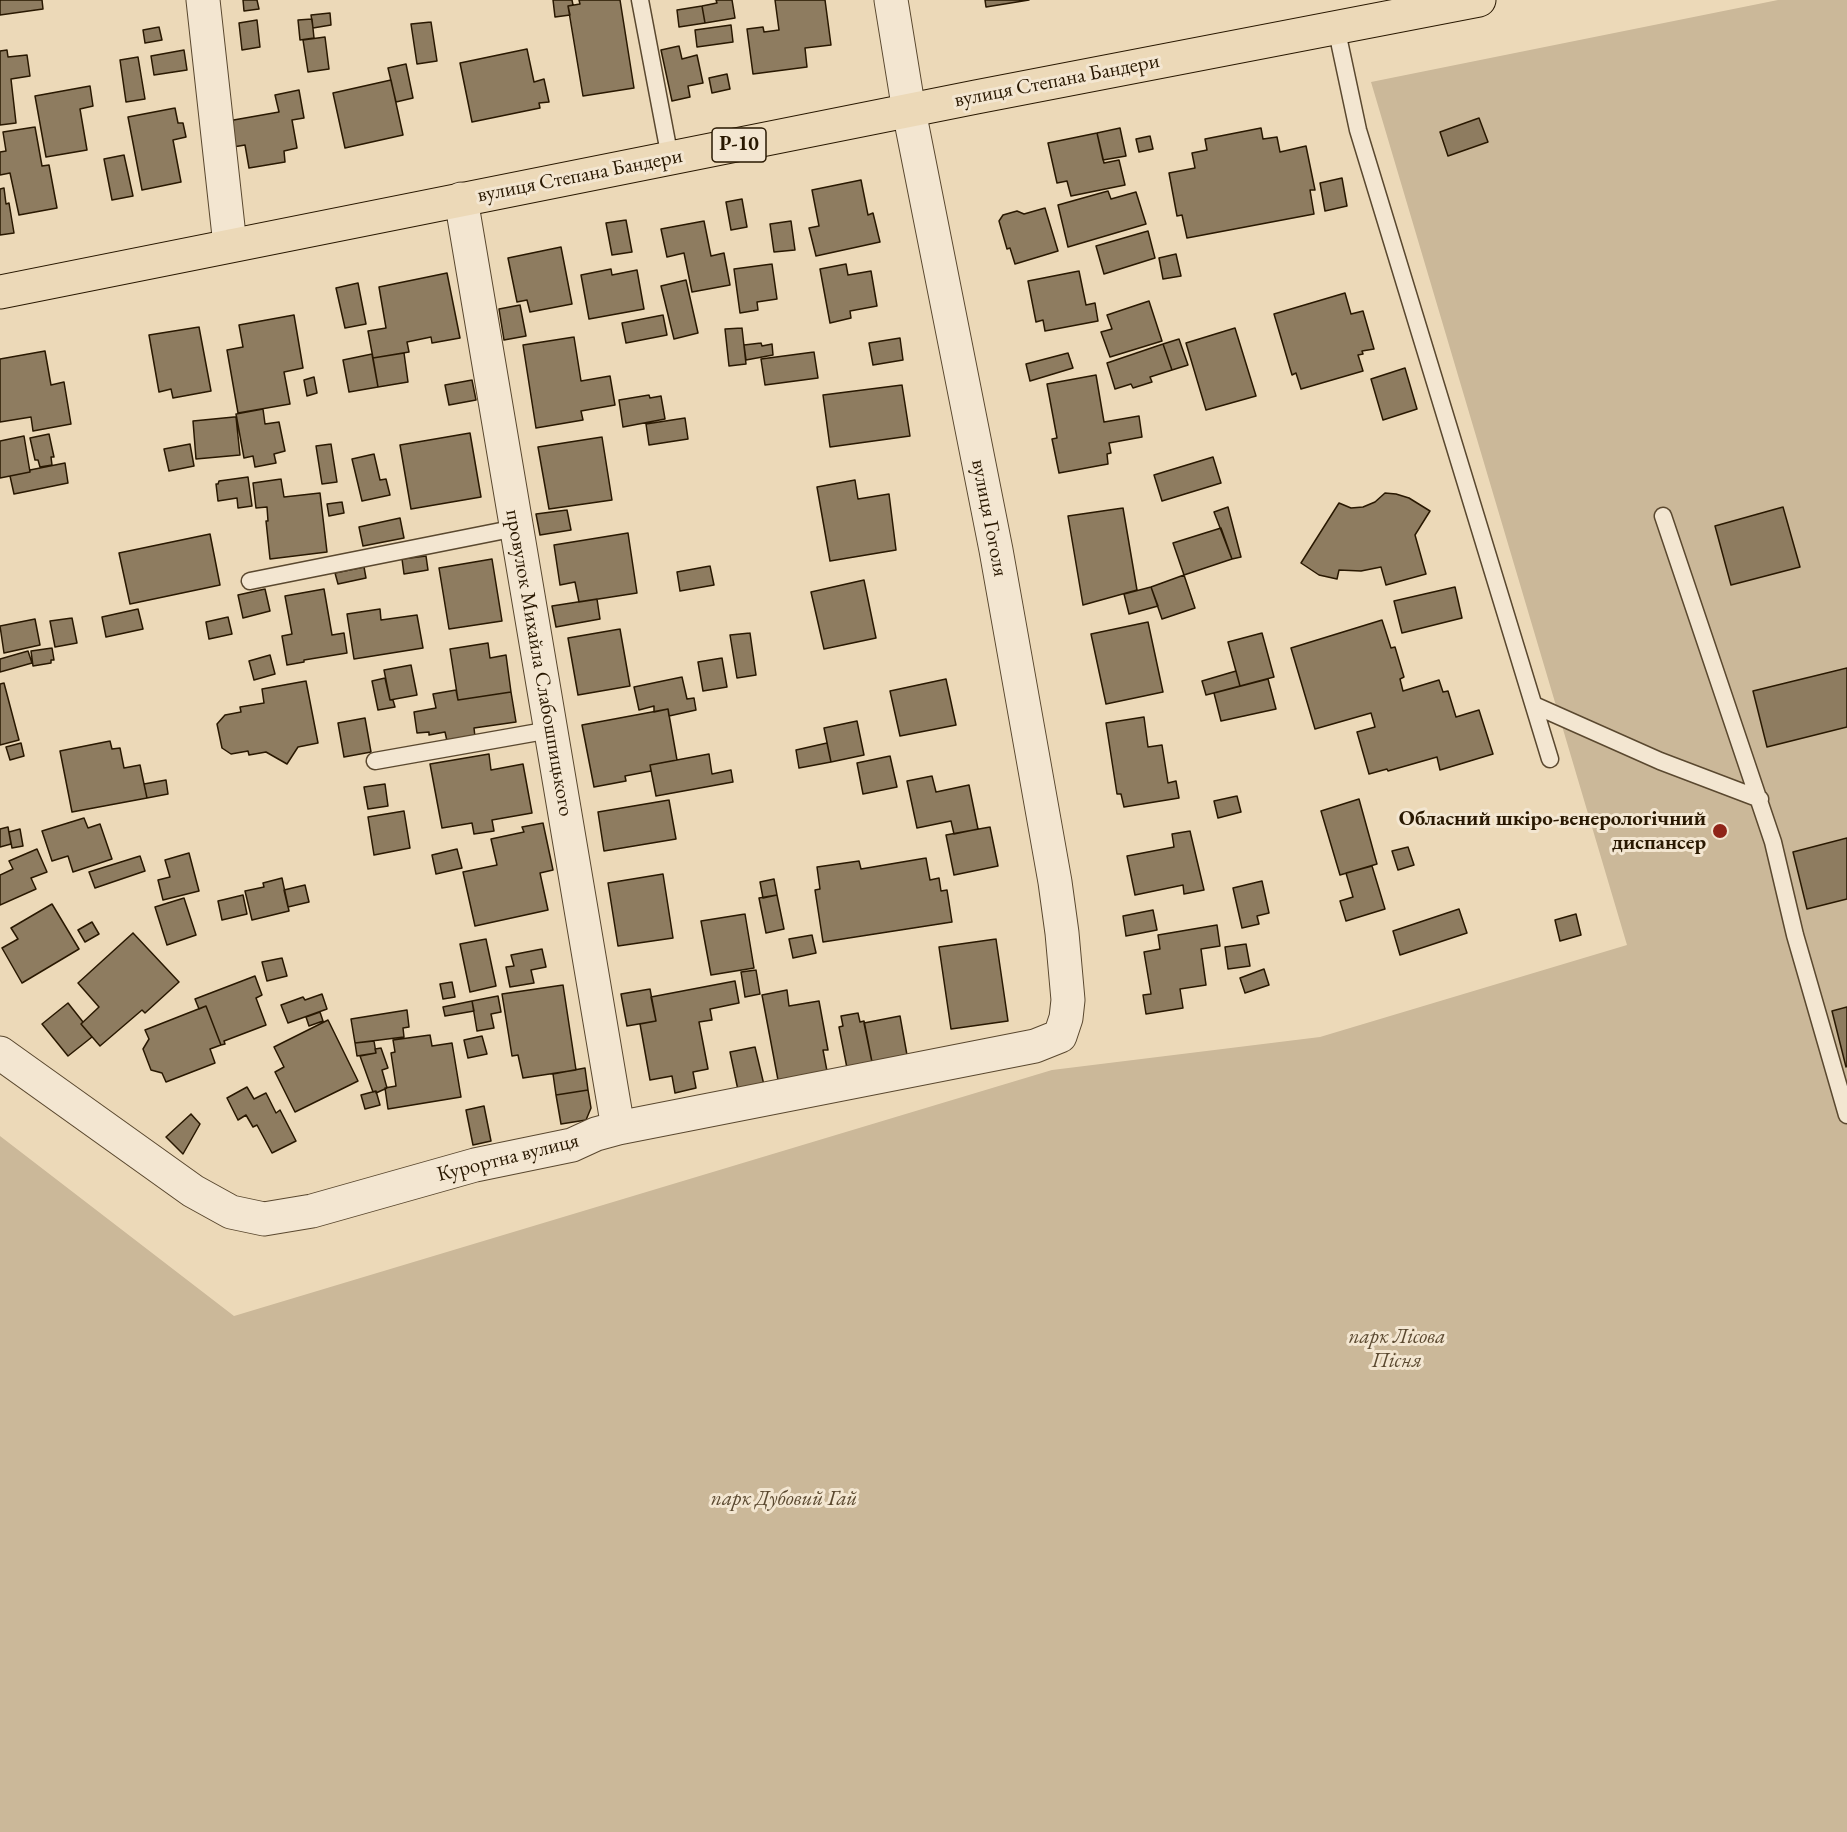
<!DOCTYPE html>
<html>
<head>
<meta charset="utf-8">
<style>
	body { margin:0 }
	canvas { display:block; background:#ecd9b8 }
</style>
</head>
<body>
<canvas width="1847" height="1832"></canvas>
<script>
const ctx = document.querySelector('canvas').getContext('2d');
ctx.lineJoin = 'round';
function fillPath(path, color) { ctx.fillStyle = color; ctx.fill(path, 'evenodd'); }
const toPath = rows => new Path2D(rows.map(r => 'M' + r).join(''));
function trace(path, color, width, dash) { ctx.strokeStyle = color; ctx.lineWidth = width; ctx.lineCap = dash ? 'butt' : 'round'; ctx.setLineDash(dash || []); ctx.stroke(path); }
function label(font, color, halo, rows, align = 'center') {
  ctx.font = font + ' "EB Garamond",serif'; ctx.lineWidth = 6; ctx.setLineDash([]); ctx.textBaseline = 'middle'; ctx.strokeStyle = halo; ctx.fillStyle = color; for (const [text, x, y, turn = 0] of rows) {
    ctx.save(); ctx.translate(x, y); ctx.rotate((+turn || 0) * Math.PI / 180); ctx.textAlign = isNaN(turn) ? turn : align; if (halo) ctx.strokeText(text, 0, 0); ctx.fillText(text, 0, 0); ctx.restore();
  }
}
fillPath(toPath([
	[1778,0,1847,0,1847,1832,0,1832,0,1136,234,1316,1052,1070,1320,1037,1627,945,1371,82]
]), '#cbb899');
const building = toPath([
	[0,0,42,0,43,9,0,15,0,0],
	[243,0,257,0,259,9,244,11,243,0],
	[553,0,572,0,573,5,568,6,570,15,555,17,553,0],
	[579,0,620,0,634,88,583,96,568,6,580,4,579,0],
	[716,0,732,0,735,18,705,23,702,6,717,3,716,0],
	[775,0,825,0,831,45,805,48,807,67,753,74,747,29,763,27,764,32,779,30,775,0],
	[985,0,1029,0,986,7,985,0],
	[702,6,705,23,679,27,677,10,702,6],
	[330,13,331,25,313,28,311,15,330,13],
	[312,19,314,38,300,40,298,20,312,19],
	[257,20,260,47,242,50,239,23,257,20],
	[431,22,437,61,417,64,411,24,431,22],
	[731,25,733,42,697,47,695,30,731,25],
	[159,27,162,40,145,43,143,30,159,27],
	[325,37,329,69,308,72,303,40,325,37],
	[679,46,682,59,697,55,703,83,688,86,690,97,672,101,661,50,679,46],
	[527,49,534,82,544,79,549,102,539,103,540,108,472,122,460,63,527,49],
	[7,50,8,57,27,55,30,76,11,79,16,123,0,125,0,51,7,50],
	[184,50,187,70,154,75,151,56,184,50],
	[138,57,145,99,126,102,120,60,138,57],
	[406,64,413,98,396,102,388,68,406,64],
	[727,74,730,89,712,93,709,78,727,74],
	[391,80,403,135,345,148,333,93,391,80],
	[90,86,93,106,80,109,87,150,46,157,35,96,90,86],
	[299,90,304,118,292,120,297,148,284,151,285,162,249,168,245,145,233,147,228,121,279,112,275,95,299,90],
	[175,108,178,123,183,123,186,137,173,140,181,182,142,190,128,117,175,108],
	[1479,118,1488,142,1448,156,1440,132,1479,118],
	[35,127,42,166,49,165,57,208,19,215,10,173,0,175,0,152,6,151,3,132,35,127],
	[1120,128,1126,156,1103,160,1097,133,1120,128],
	[1261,128,1263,139,1277,137,1280,152,1306,146,1315,190,1310,190,1314,214,1187,238,1182,215,1177,216,1169,173,1195,168,1192,153,1207,150,1205,139,1261,128],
	[1097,133,1104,163,1119,160,1125,185,1071,196,1067,181,1057,183,1048,143,1097,133],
	[1150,136,1153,149,1139,152,1136,139,1150,136],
	[124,155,133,196,112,200,104,159,124,155],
	[1342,178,1347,206,1325,211,1320,183,1342,178],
	[861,180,868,215,873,213,880,242,816,256,809,228,819,226,812,190,861,180],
	[4,188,6,204,9,203,14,233,0,235,0,189,4,188],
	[1108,191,1111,199,1136,192,1146,224,1068,247,1058,205,1108,191],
	[742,199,747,227,731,230,726,202,742,199],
	[1045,208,1058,251,1015,264,1010,248,1007,249,999,221,1003,215,1017,211,1024,214,1045,208],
	[626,220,632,252,612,255,606,223,626,220],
	[704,221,711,256,724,253,730,285,692,292,684,253,667,257,661,229,704,221],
	[791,221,795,250,774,252,770,224,791,221],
	[1148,231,1155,258,1104,274,1096,246,1148,231],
	[561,247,572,304,530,312,527,300,517,302,508,258,561,247],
	[1176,254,1181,276,1163,279,1159,258,1176,254],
	[772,264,777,299,757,302,758,310,740,313,734,269,772,264],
	[846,264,848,275,871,271,877,306,850,311,851,318,830,323,820,269,846,264],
	[611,269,612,275,637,270,644,309,589,319,581,275,611,269],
	[1079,271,1086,305,1095,303,1098,321,1045,331,1043,320,1036,322,1028,281,1079,271],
	[447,273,460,338,432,343,431,337,407,342,409,352,373,358,368,331,386,328,379,287,447,273],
	[686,280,698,333,674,339,661,286,686,280],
	[358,283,366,324,345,328,336,288,358,283],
	[1345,293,1351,314,1363,311,1374,349,1362,351,1363,354,1358,355,1363,371,1301,389,1296,373,1292,375,1274,314,1345,293],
	[1149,301,1162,341,1110,357,1101,332,1112,329,1107,315,1149,301],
	[520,305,526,336,504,340,499,309,520,305],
	[294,315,303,368,284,372,290,404,238,413,227,350,243,347,239,325,294,315],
	[663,315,667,335,626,343,622,323,663,315],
	[199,327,211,391,173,398,171,389,159,392,149,335,199,327],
	[742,328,746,364,729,366,725,329,742,328],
	[1235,328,1256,396,1206,410,1186,343,1235,328],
	[574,337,581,381,610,376,615,405,581,411,583,420,536,428,523,345,574,337],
	[900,338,903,360,873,365,869,343,900,338],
	[1179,339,1188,365,1172,370,1163,344,1179,339],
	[761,343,762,346,772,344,773,355,746,360,744,345,761,343],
	[1163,344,1172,370,1150,377,1152,382,1133,388,1131,384,1115,389,1107,363,1163,344],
	[45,351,51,385,64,382,71,424,33,431,31,417,0,422,0,359,45,351],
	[814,352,818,378,765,385,761,359,814,352],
	[404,353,408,382,378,387,373,358,404,353],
	[1068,353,1073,368,1030,381,1026,364,1068,353],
	[372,354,378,387,349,392,343,360,372,354],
	[1405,368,1417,409,1383,420,1371,379,1405,368],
	[1096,375,1104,422,1139,416,1142,437,1109,443,1111,453,1107,454,1108,464,1059,473,1052,439,1057,438,1047,384,1096,375],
	[314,377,317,393,307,396,304,380,314,377],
	[472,380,476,400,449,405,445,385,472,380],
	[902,385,910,436,830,447,823,395,902,385],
	[649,395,650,398,661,396,665,419,623,427,619,400,649,395],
	[263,409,265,424,279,422,285,451,274,454,276,463,255,467,253,456,244,458,236,414,263,409],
	[234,417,236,417,240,455,196,459,193,421,234,417],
	[685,418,688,439,649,445,646,424,685,418],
	[470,433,481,497,411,509,400,445,470,433],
	[49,434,54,457,51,457,52,465,40,467,38,460,35,460,30,438,49,434],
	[24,436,30,472,0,478,0,441,24,436],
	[602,437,612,500,549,509,538,447,602,437],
	[190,444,194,466,169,471,164,449,190,444],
	[331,444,337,482,322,484,316,446,331,444],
	[374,454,380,480,386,479,390,495,362,501,352,459,374,454],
	[1213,457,1221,483,1162,501,1154,475,1213,457],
	[65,463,68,483,14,494,10,476,30,472,30,470,65,463],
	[248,477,252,506,238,508,237,498,218,501,216,484,218,484,219,481,248,477],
	[281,479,284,497,320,493,327,552,270,559,266,521,268,521,267,507,256,508,253,483,281,479],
	[855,480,858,499,889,494,896,550,830,561,817,487,855,480],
	[1385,493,1396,494,1409,498,1430,511,1415,535,1426,574,1386,585,1381,567,1361,571,1339,570,1337,579,1319,575,1301,563,1339,503,1351,508,1363,507,1375,502,1385,493],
	[342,502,344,513,329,516,327,504,342,502],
	[1228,507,1241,557,1232,559,1214,512,1228,507],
	[1783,507,1800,567,1731,585,1715,526,1783,507],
	[1123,508,1137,590,1083,605,1068,516,1123,508],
	[567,510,571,530,540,535,536,514,567,510],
	[400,518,404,538,363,546,359,527,400,518],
	[1221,528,1232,559,1184,575,1173,543,1221,528],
	[628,533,637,593,579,602,575,582,560,585,554,545,628,533],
	[210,534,220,585,130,604,119,553,210,534],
	[426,556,428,570,404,574,402,559,426,556],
	[492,559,502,621,449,629,439,568,492,559],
	[710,566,714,585,680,591,677,572,710,566],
	[364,567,366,578,338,584,335,573,364,567],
	[1184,575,1195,608,1162,619,1151,587,1184,575],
	[864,580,876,638,824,649,811,592,864,580],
	[1151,587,1158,606,1129,614,1124,594,1151,587],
	[1455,587,1462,618,1402,633,1394,601,1455,587],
	[265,589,270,611,243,618,238,595,265,589],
	[324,589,332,635,344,633,347,653,304,660,304,662,287,665,282,636,292,634,285,596,324,589],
	[597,599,600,619,556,627,552,606,597,599],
	[138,609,143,629,106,637,102,617,138,609],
	[380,609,381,620,417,615,423,648,354,659,347,614,380,609],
	[228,617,232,634,209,639,206,622,228,617],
	[72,618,77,643,55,647,50,621,72,618],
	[35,619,40,645,4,653,0,626,35,619],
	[1382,620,1391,648,1395,647,1404,677,1400,679,1403,691,1439,680,1443,692,1448,691,1456,717,1479,710,1493,754,1440,770,1437,757,1388,771,1387,769,1369,774,1357,732,1375,727,1371,713,1315,729,1291,648,1382,620],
	[1148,622,1163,692,1106,704,1091,634,1148,622],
	[620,629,630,686,578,695,568,638,620,629],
	[750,633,756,675,737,678,730,635,750,633],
	[1262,633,1274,677,1240,686,1228,642,1262,633],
	[488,643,490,658,506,655,511,692,458,700,450,649,488,643],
	[52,648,54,660,51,660,51,663,33,666,31,651,52,648],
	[28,651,32,663,0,672,0,659,28,651],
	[270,655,275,674,254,680,249,661,270,655],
	[722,658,727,687,703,691,698,662,722,658],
	[411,665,417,695,390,700,384,670,411,665],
	[1847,668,1847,727,1767,747,1753,691,1847,668],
	[1236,671,1240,686,1206,695,1202,681,1236,671],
	[682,677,687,699,694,698,696,710,669,716,668,709,654,712,654,706,639,710,634,687,682,677],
	[385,678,390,700,393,700,395,707,378,710,372,681,385,678],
	[946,679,956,725,900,736,890,691,946,679],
	[1268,679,1276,709,1221,721,1214,693,1268,679],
	[306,681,318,743,298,747,287,764,266,752,249,755,248,751,231,754,222,748,217,724,225,715,241,712,240,707,264,703,262,689,306,681],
	[4,683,19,740,0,745,0,684,4,683],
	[456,690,458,700,511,692,516,722,474,728,475,737,447,741,445,732,429,735,429,732,417,733,414,712,436,708,433,694,456,690],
	[668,709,677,760,650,765,651,771,625,776,626,781,594,787,582,725,668,709],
	[1144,717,1148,747,1162,745,1168,783,1176,781,1179,798,1124,807,1121,794,1117,794,1106,723,1144,717],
	[365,718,371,752,344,757,338,723,365,718],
	[857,721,864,755,831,762,824,728,857,721],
	[110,741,112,749,120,748,124,768,140,765,147,798,72,812,60,751,110,741],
	[21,743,24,756,10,760,6,747,21,743],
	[827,743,831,762,799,768,796,750,827,743],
	[489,754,491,770,523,764,532,813,492,820,494,831,474,834,472,823,442,828,430,764,489,754],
	[709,754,712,774,731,770,733,782,656,796,650,765,709,754],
	[890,756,897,787,863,794,857,763,890,756],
	[932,776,936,792,969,785,978,829,954,834,951,821,917,828,907,781,932,776],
	[166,780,168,794,147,798,144,784,166,780],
	[385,784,388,806,368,809,364,787,385,784],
	[1237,796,1241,812,1218,818,1214,801,1237,796],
	[1359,799,1377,864,1340,875,1321,811,1359,799],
	[669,800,676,839,604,851,598,812,669,800],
	[404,811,410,848,374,855,368,817,404,811],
	[84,818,88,828,100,824,112,859,73,872,68,856,52,861,42,831,84,818],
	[543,823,553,870,540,873,548,910,475,926,463,872,497,865,491,839,524,832,522,827,543,823],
	[8,827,11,844,0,847,0,829,8,827],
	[990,827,998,866,954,875,946,835,990,827],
	[20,829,23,846,12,848,9,832,20,829],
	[1190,831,1204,890,1184,894,1183,885,1135,895,1127,856,1174,847,1172,834,1190,831],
	[1847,838,1847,899,1807,909,1793,852,1847,838],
	[1408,847,1414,865,1398,870,1392,851,1408,847],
	[37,849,47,872,31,878,36,889,0,905,0,875,13,869,9,861,37,849],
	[457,849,462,868,436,874,432,855,457,849],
	[189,853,199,891,163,900,158,880,170,877,165,860,189,853],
	[140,856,145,871,95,888,89,872,140,856],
	[926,858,930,880,939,878,941,891,947,890,952,922,823,942,815,890,820,889,817,867,859,861,861,869,926,858],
	[1372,866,1385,909,1346,921,1340,901,1353,897,1346,873,1372,866],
	[663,874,673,938,618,946,608,883,663,874],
	[282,878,289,911,252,920,245,891,264,887,263,883,282,878],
	[774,879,777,895,763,898,760,882,774,879],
	[1262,881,1269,913,1257,916,1259,924,1242,928,1233,888,1262,881],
	[305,885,309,902,288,907,284,890,305,885],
	[243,895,247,914,222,920,218,901,243,895],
	[777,895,784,929,766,933,759,898,777,895],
	[184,898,196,935,167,945,155,907,184,898],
	[52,904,79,949,22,983,2,948,18,939,11,928,52,904],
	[1459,909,1467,933,1400,955,1393,931,1459,909],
	[1153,910,1157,930,1126,936,1123,916,1153,910],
	[745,914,754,968,711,975,701,921,745,914],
	[1576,914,1581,935,1560,941,1555,920,1576,914],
	[92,922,99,934,85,942,78,930,92,922],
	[1217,925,1220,946,1201,949,1206,985,1180,989,1183,1008,1146,1014,1143,995,1151,994,1144,952,1160,949,1158,935,1217,925],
	[133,933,179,982,145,1013,142,1010,100,1046,81,1024,99,1007,78,983,133,933],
	[812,935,816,953,793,958,789,939,812,935],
	[486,939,496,986,470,992,460,944,486,939],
	[996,939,1008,1021,951,1029,939,947,996,939],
	[1246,944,1250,966,1228,969,1225,947,1246,944],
	[542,949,546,967,531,970,534,983,510,987,506,967,514,966,511,955,542,949],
	[282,958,287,976,267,981,262,962,282,958],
	[1264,969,1269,985,1245,993,1240,978,1264,969],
	[756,970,760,994,745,997,741,972,756,970],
	[255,976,262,995,256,998,266,1025,224,1041,225,1044,221,1045,206,1006,199,1009,195,999,255,976],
	[735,981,739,1003,710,1009,712,1020,699,1022,708,1069,693,1072,696,1088,675,1093,672,1076,650,1080,640,1024,656,1021,651,997,735,981],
	[452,982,455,997,443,999,440,984,452,982],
	[563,985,576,1070,523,1078,518,1055,512,1056,502,994,563,985],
	[650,989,656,1021,627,1026,621,994,650,989],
	[787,990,789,1006,819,1001,828,1050,823,1050,827,1071,778,1080,762,995,787,990],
	[322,994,327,1009,288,1023,281,1005,303,997,305,1000,322,994],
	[498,996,501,1012,491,1014,494,1028,477,1031,472,1001,498,996],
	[472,1001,474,1011,445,1016,443,1007,472,1001],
	[68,1003,83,1022,81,1024,92,1037,68,1056,42,1024,68,1003],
	[206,1006,221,1045,210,1049,215,1063,166,1082,162,1073,151,1070,143,1049,149,1039,145,1030,206,1006],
	[1847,1007,1847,1066,1846,1067,1832,1011,1847,1007],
	[407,1010,409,1027,403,1028,404,1037,355,1043,351,1019,407,1010],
	[320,1012,323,1021,309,1026,306,1017,320,1012],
	[858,1013,860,1022,864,1021,872,1062,847,1068,839,1027,843,1026,841,1016,858,1013],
	[900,1016,907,1055,872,1062,864,1023,900,1016],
	[328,1020,358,1081,295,1112,275,1072,284,1067,274,1047,328,1020],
	[430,1035,432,1046,452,1043,461,1097,388,1109,385,1088,396,1086,391,1053,395,1052,393,1040,430,1035],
	[482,1036,487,1054,468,1058,464,1040,482,1036],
	[374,1041,376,1053,357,1056,355,1043,374,1041],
	[755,1047,764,1085,738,1090,730,1052,755,1047],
	[381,1048,388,1068,382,1070,387,1088,376,1093,376,1091,373,1092,360,1056,376,1053,375,1049,381,1048],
	[585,1068,588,1090,556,1095,553,1074,585,1068],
	[247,1087,254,1099,266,1093,276,1113,280,1110,296,1141,272,1153,257,1125,253,1127,246,1115,238,1120,227,1098,247,1087],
	[588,1090,591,1108,586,1120,561,1124,556,1095,588,1090],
	[376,1091,380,1105,365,1109,361,1095,376,1091],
	[484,1106,491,1141,473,1145,466,1110,484,1106],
	[191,1114,200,1124,183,1154,166,1137,191,1114]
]);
fillPath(building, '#8e7c60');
trace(building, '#291801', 1.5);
const service = toPath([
	[640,0,670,158],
	[1336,27,1358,130,1550,759],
	[1663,516,1773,842,1795,935,1847,1115],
	[250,581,516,528],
	[1534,705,1660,761,1760,799],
	[375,761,550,730]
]);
const minor = toPath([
	[203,0,230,245],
	[461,199,618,1128],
	[0,1053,193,1191,231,1212,264,1219,312,1211,475,1165,572,1145,596,1134,618,1128,1035,1046,1060,1036,1066,1018,1068,1000,1062,933,1055,882,996,550,909,111,891,0]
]);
const primary = toPath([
	[0,292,976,97,1479,0]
]);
trace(service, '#5a482f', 19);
trace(minor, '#5a482f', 35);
trace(primary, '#291801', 35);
trace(service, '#f3e6d1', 16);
trace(minor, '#f3e6d1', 33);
trace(primary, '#ecd9b8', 33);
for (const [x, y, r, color] of [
	[1720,831,8,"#8f2418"]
]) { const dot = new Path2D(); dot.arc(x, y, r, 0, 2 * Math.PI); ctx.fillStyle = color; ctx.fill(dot); trace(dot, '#f3e6d1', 2); }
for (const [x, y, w] of [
	[739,145,54]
]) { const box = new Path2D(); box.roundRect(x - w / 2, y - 17, w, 34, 4.5); ctx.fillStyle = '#f3e6d1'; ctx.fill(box); trace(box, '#291801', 1.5); }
label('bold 20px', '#291801', null, [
	["Р-10",739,145]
]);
label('21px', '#291801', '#f3e6d1', [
	["вулиця Степана Бандери",1057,81,-11],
	["вулиця Степана Бандери",580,176,-11],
	["вулиця Гоголя",989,518,79],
	["провулок Михайла Слабошпицького",539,663,80],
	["Курортна вулиця",508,1158,-14]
]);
label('bold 21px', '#291801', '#f3e6d1', [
	["Обласний шкіро-венерологічний",1706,819],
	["диспансер",1706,843]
], 'right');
label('italic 21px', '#5a482f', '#f3e6d1', [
	["парк Лісова",1397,1337],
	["Пісня",1397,1361],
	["парк Дубовий Гай",784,1499]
]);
</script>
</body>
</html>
